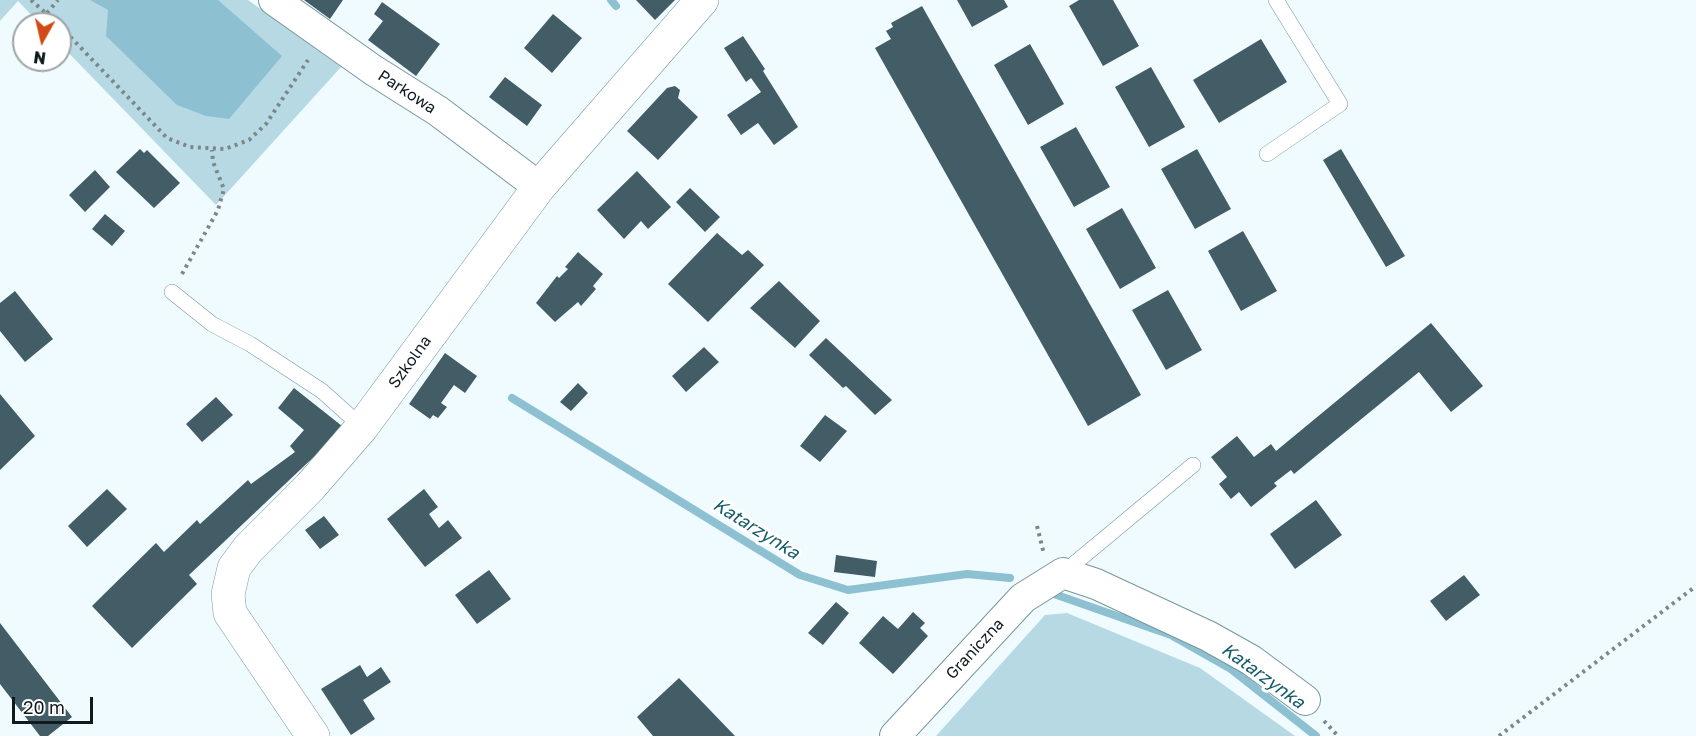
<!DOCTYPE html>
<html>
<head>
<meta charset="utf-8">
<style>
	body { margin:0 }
	#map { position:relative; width:1696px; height:736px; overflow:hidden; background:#effbff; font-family:"Golos Text",sans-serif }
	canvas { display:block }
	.north { position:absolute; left:12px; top:12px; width:60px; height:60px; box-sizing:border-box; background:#fff; border:2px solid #9fa3a5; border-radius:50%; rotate:188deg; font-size:16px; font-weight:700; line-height:24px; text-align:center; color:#0f1a1e }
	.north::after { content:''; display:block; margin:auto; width:21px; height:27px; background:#d14a18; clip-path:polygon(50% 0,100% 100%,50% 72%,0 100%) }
	.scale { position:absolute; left:12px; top:697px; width:81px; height:27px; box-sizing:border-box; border:3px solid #0f1a1e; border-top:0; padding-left:8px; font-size:18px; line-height:21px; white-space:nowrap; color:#0f1a1e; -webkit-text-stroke:4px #fff; paint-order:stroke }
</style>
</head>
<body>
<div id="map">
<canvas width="1696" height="736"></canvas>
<div class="north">N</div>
<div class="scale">20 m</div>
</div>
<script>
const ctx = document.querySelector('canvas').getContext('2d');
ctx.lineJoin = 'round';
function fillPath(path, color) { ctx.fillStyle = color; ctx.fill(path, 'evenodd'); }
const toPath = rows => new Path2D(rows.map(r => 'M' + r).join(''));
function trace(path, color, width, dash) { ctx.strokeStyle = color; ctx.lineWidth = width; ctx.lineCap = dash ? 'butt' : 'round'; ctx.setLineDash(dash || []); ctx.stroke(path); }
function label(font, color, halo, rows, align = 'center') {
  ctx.font = font + ' "Golos Text",sans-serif'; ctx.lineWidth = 6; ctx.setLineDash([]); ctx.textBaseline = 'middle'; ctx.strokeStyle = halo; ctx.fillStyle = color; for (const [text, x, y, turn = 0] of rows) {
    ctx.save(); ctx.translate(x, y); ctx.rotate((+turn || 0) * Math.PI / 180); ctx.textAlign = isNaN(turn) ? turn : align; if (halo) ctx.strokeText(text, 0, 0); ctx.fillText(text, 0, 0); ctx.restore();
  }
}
fillPath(toPath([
	[0,0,248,0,341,67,216,205,60,44,60,24,40,24,18,1,0,21],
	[1067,613,1200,668,1295,736,936,736,1045,615]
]), '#b6d9e4');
fillPath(toPath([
	[90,0,218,0,282,56,229,119,206,116,177,105,106,36,108,10]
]), '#8dc1d1');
trace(toPath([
	[611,0,616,6],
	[512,398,800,575,848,590,967,574,1010,578],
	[1054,594,1171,635,1231,669,1316,736]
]), '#8dc1d1', 8);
fillPath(toPath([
	[304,0,343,0,330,19],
	[636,0,675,0,655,20],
	[957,0,1004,0,1008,7,972,27],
	[1079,0,1113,0,1139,46,1103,66,1069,6],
	[382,2,440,44,416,76,368,40,383,21,374,14],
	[922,6,1141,395,1088,426,875,48,891,39,886,31,893,27,891,23],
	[553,14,582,38,552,73,524,48],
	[743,36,765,69,763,71,798,127,774,145,758,123,741,135,727,115,761,92,751,78,746,82,724,48],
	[1261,39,1287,82,1219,123,1193,80],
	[1030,44,1064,104,1028,125,994,65],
	[1151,67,1185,127,1149,147,1115,87],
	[505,77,542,105,527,126,489,97],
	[675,86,680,90,678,98,698,117,658,160,627,131,667,88],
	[1076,127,1110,187,1074,207,1040,147],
	[140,149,144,153,147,150,180,183,154,208,116,172],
	[1197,149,1231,209,1195,229,1161,169],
	[1341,149,1405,256,1386,267,1323,160],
	[95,170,110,187,85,212,69,195],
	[637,171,671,207,648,229,641,221,624,239,597,210],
	[690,188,720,217,705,232,676,202],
	[1122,208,1156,268,1120,289,1086,229],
	[105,214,125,231,112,246,92,229],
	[1243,231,1277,291,1241,311,1208,251],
	[717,233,742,255,748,250,764,265,708,322,668,284],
	[578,252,603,274,593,286,596,289,581,306,578,302,555,322,536,303,557,276,559,278,568,269,565,267],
	[779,281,820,321,795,348,750,308],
	[1168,290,1202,350,1166,370,1132,310],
	[15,291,53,339,25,362,0,331,0,303],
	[1431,323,1483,386,1451,412,1419,372,1294,474,1291,470,1274,483,1277,486,1251,507,1239,492,1231,499,1219,484,1227,477,1211,457,1237,436,1254,457,1271,444,1276,451],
	[826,338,892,400,875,415,846,386,843,388,809,355],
	[704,347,719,362,686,392,672,376],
	[445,353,477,376,465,393,454,385,441,403,447,407,438,418,433,415,430,419,409,404],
	[578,383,588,393,571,411,560,402],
	[294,388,342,426,320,451,189,575,197,584,132,648,92,606,156,543,164,552,197,520,200,524,248,480,251,484,295,452,290,446,304,430,278,408],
	[0,394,35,436,0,470],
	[216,397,233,415,202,442,186,424],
	[825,415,847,431,820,462,800,446],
	[107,489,127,509,87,547,68,526],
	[424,489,438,507,429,514,439,528,448,520,462,538,425,567,387,519],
	[1316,500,1342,535,1295,569,1270,534],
	[324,516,339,535,320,549,305,530],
	[836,555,877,561,875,577,834,572],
	[489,570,511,599,477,624,455,595],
	[1464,575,1480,595,1446,621,1430,601],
	[836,602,849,613,823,645,808,633],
	[913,612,925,623,920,628,928,636,893,674,859,643,883,616,898,629],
	[0,623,72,717,48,736,40,736,0,684],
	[360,665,367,677,381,667,391,682,363,700,375,719,351,735,321,689],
	[679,678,709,709,735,736,653,736,637,717]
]), '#425d65');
const service = toPath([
	[1267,154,1340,104,1276,0],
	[172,292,212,324,250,344,322,391,362,427],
	[1063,573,1193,465]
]);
const minor = toPath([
	[274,0,373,70,438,111,539,187],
	[895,736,1023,598,1063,573,1096,584,1208,636,1251,660,1305,700]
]);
const tertiary = toPath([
	[313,736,230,613,228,594,234,568,248,549,310,487,362,427,539,187,702,0]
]);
trace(service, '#79959e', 16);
trace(minor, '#79959e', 32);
trace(tertiary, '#79959e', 34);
trace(toPath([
	[31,0,58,24],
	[47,13,58,0],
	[60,26,167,138,190,147,225,149,249,140,266,124,308,60],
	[182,274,218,210,224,189,213,162,212,150],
	[1037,526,1044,554],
	[1324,721,1338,736],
	[1499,736,1696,586]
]), '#7b878b', 4, [3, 4.5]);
trace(service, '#fff', 15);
trace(minor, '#fff', 30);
trace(tertiary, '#fff', 33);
label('16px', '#0f1a1e', '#fff', [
	["Parkowa",407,92,33],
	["Szkolna",410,362,-54],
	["Graniczna",975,649,-47]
]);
label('italic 18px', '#165c6d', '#fff', [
	["Katarzynka",756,529,32],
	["Katarzynka",1263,676,36]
]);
</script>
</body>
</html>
